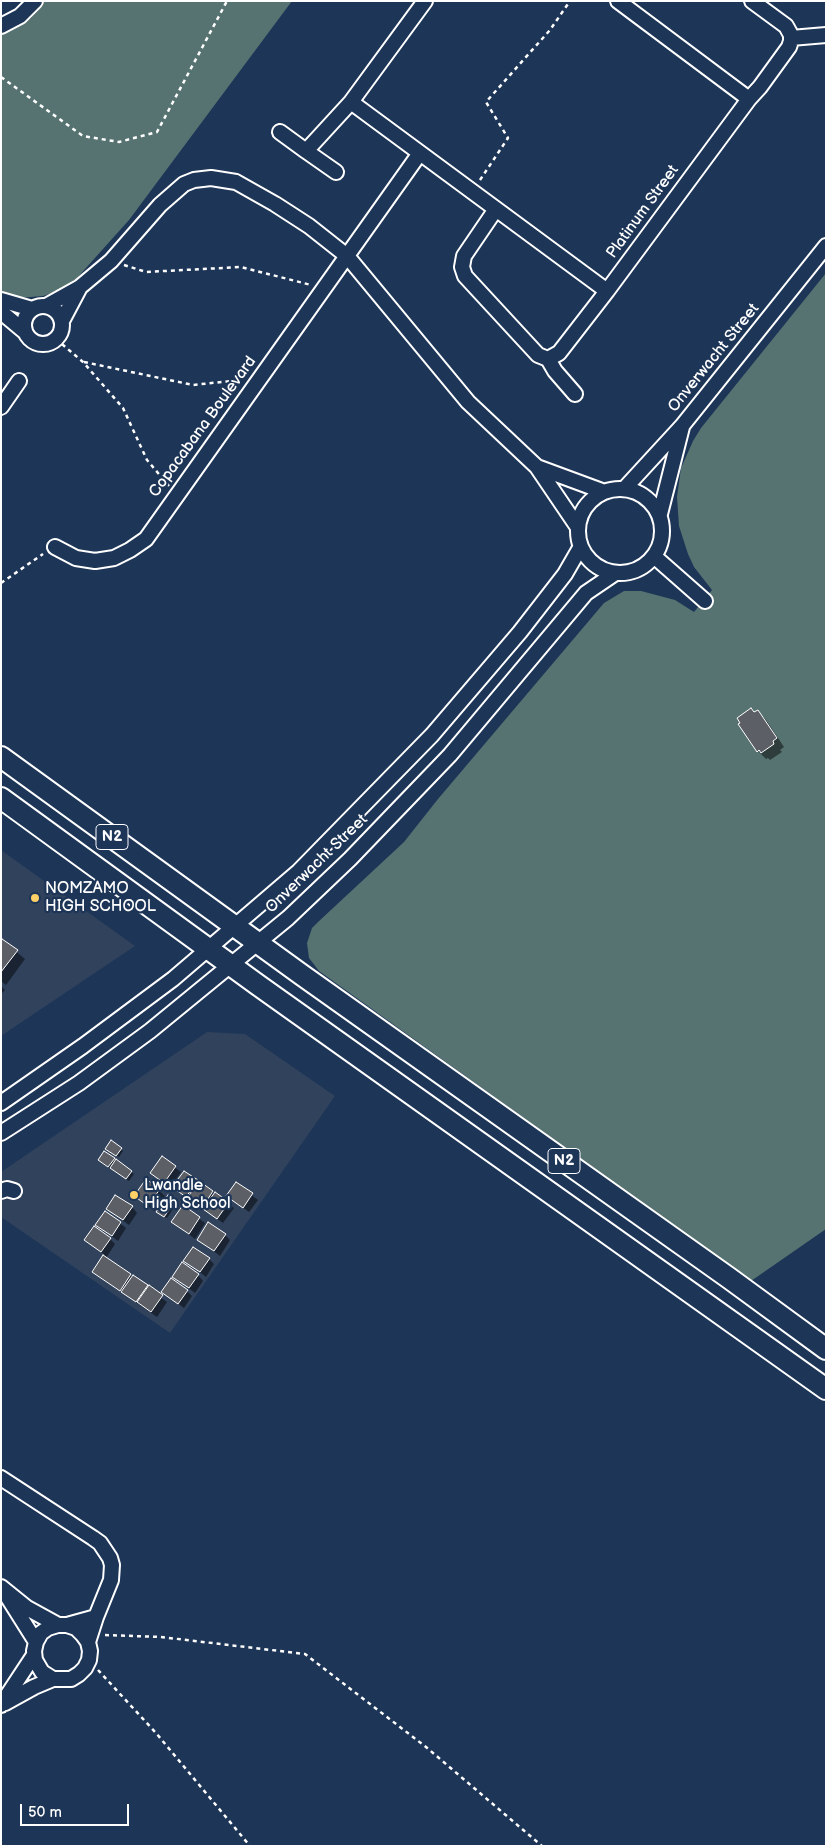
<!DOCTYPE html>
<html>
<head>
<meta charset="utf-8">
<style>
	body { margin:0 }
	#map { position:relative; width:827px; height:1847px; overflow:hidden; background:#1d3557; font-family:"Balsamiq Sans",sans-serif }
	canvas { display:block }
	.frame { position:absolute; inset:0; border:2px solid #fff; pointer-events:none }
	.scale { position:absolute; left:20px; top:1804px; width:109px; height:22px; box-sizing:border-box; border:2px solid #fff; border-top:0; padding-left:6px; font-size:15px; line-height:18px; white-space:nowrap; color:#fff; -webkit-text-stroke:4px #1d3557; paint-order:stroke }
</style>
</head>
<body>
<div id="map">
<canvas width="827" height="1847"></canvas>
<div class="frame"></div>
<div class="scale">50 m</div>
</div>
<script>
const ctx = document.querySelector('canvas').getContext('2d');
ctx.lineJoin = 'round';
function fillPath(path, color) { ctx.fillStyle = color; ctx.fill(path, 'evenodd'); }
const toPath = rows => new Path2D(rows.map(r => 'M' + r).join(''));
function trace(path, color, width, dash) { ctx.strokeStyle = color; ctx.lineWidth = width; ctx.lineCap = dash ? 'butt' : 'round'; ctx.setLineDash(dash || []); ctx.stroke(path); }
function label(font, color, halo, rows, align = 'center') {
  ctx.font = font + ' "Balsamiq Sans",sans-serif'; ctx.lineWidth = 4.5; ctx.setLineDash([]); ctx.textBaseline = 'middle'; ctx.strokeStyle = halo; ctx.fillStyle = color; for (const [text, x, y, turn = 0] of rows) {
    ctx.save(); ctx.translate(x, y); ctx.rotate((+turn || 0) * Math.PI / 180); ctx.textAlign = isNaN(turn) ? turn : align; if (halo) ctx.strokeText(text, 0, 0); ctx.fillText(text, 0, 0); ctx.restore();
  }
}
fillPath(toPath([
	[1,850,135,946,1,1036],
	[207,1032,245,1034,335,1096,170,1333,1,1217,1,1172]
]), '#30425c');
fillPath(toPath([
	[43,1,292,1,129,220,77,278,56,292,43,296,18,298,1,294,1,32,31,18],
	[826,273,826,1229,751,1281,319,971,309,958,307,943,312,928,318,922,404,842,438,799,604,603,624,591,641,591,675,600,694,612,712,590,694,567,688,554,679,526,677,497,681,468,693,441,701,428]
]), '#567371');
fillPath(toPath([
	[758,711,766,720,784,747,780,750,782,752,770,760,768,758,766,759,758,751],
	[2,940,25,959,6,985,1,981],
	[1,986,5,990,1,994],
	[121,1149,123,1151,119,1157,109,1151],
	[162,1158,181,1172,170,1187,152,1173],
	[114,1159,134,1174,129,1181,101,1162],
	[147,1181,165,1196,154,1211,136,1196],
	[197,1181,234,1208,223,1223,173,1187],
	[236,1184,258,1200,249,1212,228,1196],
	[175,1201,177,1203,167,1218,160,1214],
	[132,1207,137,1213,129,1225,107,1209],
	[183,1207,205,1223,195,1239,173,1222],
	[105,1212,126,1228,118,1241,96,1224],
	[225,1235,230,1240,220,1256,198,1239],
	[110,1239,115,1244,106,1258,167,1302,157,1317,93,1272,105,1255,86,1240],
	[209,1259,214,1264,206,1277,185,1260],
	[198,1275,203,1281,195,1293,173,1276],
	[187,1291,192,1296,184,1308,163,1292]
]), '#0007');
const building = toPath([
	[751,708,754,712,758,710,777,738,773,741,774,744,761,753,759,750,757,752,738,724,740,723,737,718,751,708],
	[2,939,18,950,1,972,1,940,2,939],
	[111,1140,122,1148,116,1156,105,1149,111,1140],
	[104,1151,115,1158,108,1167,98,1160,104,1151],
	[162,1156,176,1166,164,1183,150,1173,162,1156],
	[116,1159,132,1171,126,1179,110,1168,116,1159],
	[184,1171,198,1180,186,1197,172,1187,184,1171],
	[146,1179,160,1189,148,1206,134,1196,146,1179],
	[199,1181,213,1191,202,1208,187,1198,199,1181],
	[236,1182,253,1193,243,1208,226,1196,236,1182],
	[215,1192,229,1202,217,1219,203,1209,215,1192],
	[115,1195,133,1206,123,1220,106,1209,115,1195],
	[168,1195,176,1200,164,1217,156,1212,168,1195],
	[183,1205,200,1217,189,1234,171,1222,183,1205],
	[105,1211,121,1222,112,1236,95,1225,105,1211],
	[208,1222,226,1234,214,1251,197,1240,208,1222],
	[94,1226,111,1238,101,1252,84,1240,94,1226],
	[193,1247,210,1258,200,1272,183,1261,193,1247],
	[103,1255,131,1274,120,1291,92,1272,103,1255],
	[182,1262,199,1274,189,1288,172,1277,182,1262],
	[133,1275,148,1285,136,1302,121,1292,133,1275],
	[171,1278,188,1290,178,1304,161,1292,171,1278],
	[149,1285,163,1295,151,1312,137,1302,149,1285]
]);
fillPath(building, '#5d5f67');
trace(building, '#fff', 1);
const minor = toPath([
	[1,26,20,16,35,1],
	[791,38,826,35],
	[749,99,760,87,789,47,791,41,791,35,786,26,752,1],
	[351,102,607,291,749,99,618,1],
	[280,132,306,151,351,102,425,1],
	[306,151,336,172],
	[496,209,464,256,462,267,465,276,538,355,548,359,559,353,607,291],
	[1,300,32,309],
	'24 325a19 19 0 1 1 38 0a19 19 0 1 1-38 0Z',
	[46,306,80,287,111,261,160,205,184,184,194,180,211,178,236,182,275,204,309,226,347,256,468,402,537,467,577,526],
	[1,312,24,331],
	[62,321,80,287],
	[548,359,555,371,575,394],
	[1,407,19,381],
	[537,467,602,491],
	[625,488,682,426,826,246],
	'578 531a42 42 0 1 1 84 0a42 42 0 1 1-84 0Z',
	[660,514,682,427],
	[55,547,76,558,95,561,114,558,130,550,146,539,420,153],
	[655,557,705,601],
	[1,1103,83,1046,173,979,299,871,432,735,520,632,565,574,580,548],
	[1,1133,79,1083,150,1031,288,918,350,859,450,755,586,593,614,574],
	[1,1191,7,1189,14,1191],
	[1,1478,93,1538,100,1543,110,1558,112,1565,111,1580,96,1617,88,1642],
	[1,1587,27,1608,58,1625],
	[7,1596,36,1642],
	[67,1625,76,1628,83,1635,88,1642,90,1651,89,1660,85,1668,79,1674,71,1679,53,1679,42,1672,35,1660,34,1651,36,1642,41,1633,48,1628,58,1625,67,1625,96,1617],
	[5,1703,34,1687,53,1679],
	[1,1705,34,1655]
]);
const highway = toPath([
	[1,757,302,975,729,1278,826,1349],
	[1,798,258,985,826,1389]
]);
trace(minor, '#fff', 18);
trace(highway, '#fff', 24);
trace(toPath([
	[1,77,83,136,119,142,157,132,227,1],
	[480,180,508,138,486,102,550,30,570,1],
	[124,265,146,272,241,267,311,285],
	[56,339,83,362,123,408,147,460,169,486],
	[84,362,193,385,241,380],
	[1,583,43,554],
	[105,1635,161,1637,305,1654,426,1747,542,1846],
	[98,1670,156,1733,250,1846]
]), '#fff', 2.5, [4, 4]);
trace(minor, '#1d3557', 14);
trace(highway, '#1d3557', 20);
for (const [x, y, r, color] of [
	[35,898,5,"#ffd166"],
	[134,1195,5,"#ffd166"]
]) { const dot = new Path2D(); dot.arc(x, y, r, 0, 2 * Math.PI); ctx.fillStyle = color; ctx.fill(dot); trace(dot, '#1d3557', 2); }
for (const [x, y, w] of [
	[112,837,32],
	[564,1161,32]
]) { const box = new Path2D(); box.roundRect(x - w / 2, y - 12.5, w, 25, 4); ctx.fillStyle = '#1d3557'; ctx.fill(box); trace(box, '#fff', 1); }
label('bold 15px', '#fff', null, [
	["N2",112,837],
	["N2",564,1161]
]);
label('16px', '#fff', '#1d3557', [
	["Platinum Street",643,212,-54],
	["Onverwacht Street",714,358,-51],
	["Copacabana Boulevard",203,427,-54],
	["Onverwacht Street",317,864,-44]
]);
label('16px', '#fff', '#1d3557', [
	["NOMZAMO",45,889],
	["HIGH SCHOOL",45,907],
	["Lwandle",144,1186],
	["High School",144,1204]
], 'left');
</script>
</body>
</html>
